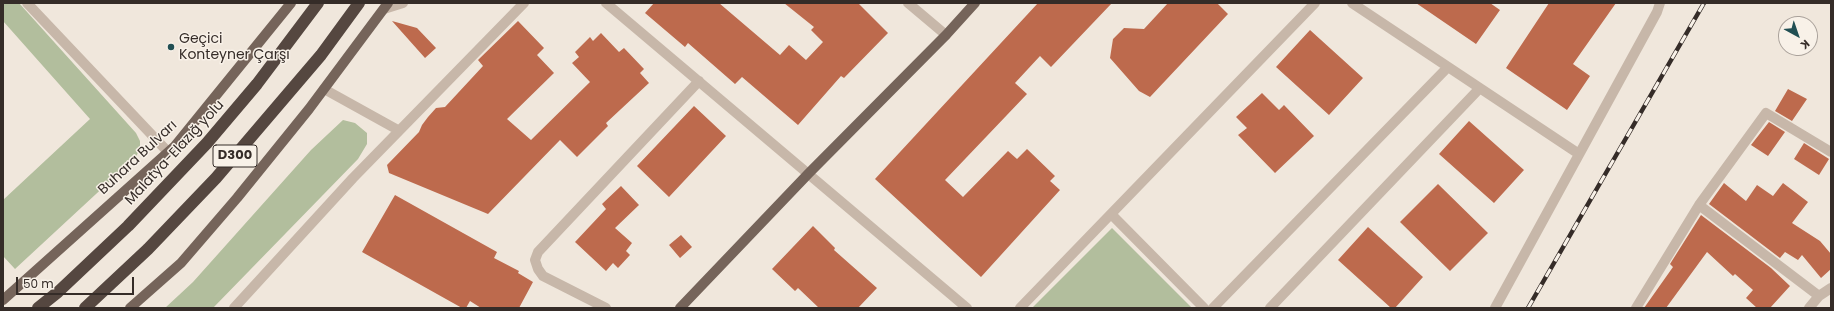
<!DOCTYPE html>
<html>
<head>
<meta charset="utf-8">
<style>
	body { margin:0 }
	#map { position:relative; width:1834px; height:311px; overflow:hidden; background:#f0e7dc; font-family:Poppins,sans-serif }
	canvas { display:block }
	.frame { position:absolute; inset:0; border:4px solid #352c28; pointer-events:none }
	.north { position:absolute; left:1778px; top:16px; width:40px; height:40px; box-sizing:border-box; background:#f8f1e8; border:1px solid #aaa29b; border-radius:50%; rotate:140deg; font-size:11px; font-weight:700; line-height:16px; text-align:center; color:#352c28 }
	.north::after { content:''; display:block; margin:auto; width:14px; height:18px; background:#214f53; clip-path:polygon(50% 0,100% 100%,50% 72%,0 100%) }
	.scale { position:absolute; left:16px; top:277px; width:118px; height:18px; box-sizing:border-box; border:2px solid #352c28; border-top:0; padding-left:5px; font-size:12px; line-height:14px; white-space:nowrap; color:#352c28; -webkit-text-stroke:3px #f8f1e8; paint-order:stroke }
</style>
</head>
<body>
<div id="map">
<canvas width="1834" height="311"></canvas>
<div class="frame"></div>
<div class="north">K</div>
<div class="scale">50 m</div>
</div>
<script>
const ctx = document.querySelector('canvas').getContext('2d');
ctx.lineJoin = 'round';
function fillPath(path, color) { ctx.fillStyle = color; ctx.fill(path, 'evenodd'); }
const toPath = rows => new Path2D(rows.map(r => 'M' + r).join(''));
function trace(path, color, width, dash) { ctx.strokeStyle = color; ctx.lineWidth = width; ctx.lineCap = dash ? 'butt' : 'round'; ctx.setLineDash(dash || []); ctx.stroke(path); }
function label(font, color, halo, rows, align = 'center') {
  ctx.font = font + ' Poppins,sans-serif'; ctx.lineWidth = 3; ctx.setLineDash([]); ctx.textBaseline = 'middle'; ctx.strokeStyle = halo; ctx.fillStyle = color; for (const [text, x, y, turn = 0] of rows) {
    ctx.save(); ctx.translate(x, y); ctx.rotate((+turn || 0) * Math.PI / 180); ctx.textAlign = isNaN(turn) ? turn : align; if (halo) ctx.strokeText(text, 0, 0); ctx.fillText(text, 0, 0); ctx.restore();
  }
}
fillPath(toPath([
	[3,3,19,3,136,133,140,141,140,148,136,157,15,269,3,256,3,200,90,119,3,21],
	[343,120,355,123,367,133,367,144,358,159,213,308,165,308,193,282,311,150],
	[1112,228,1192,308,1032,308]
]), '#b2be9d');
fillPath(toPath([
	[654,3,719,3,780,55,789,45,806,60,823,42,811,30,814,27,784,3,858,3,888,33,844,78,841,76,798,125,742,77,735,84,688,43,685,47,645,13],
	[1038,3,1112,3,1051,67,1040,56,1015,83,1027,94,945,180,963,197,1008,151,1017,159,1027,149,1055,176,1050,181,1060,190,981,277,875,179],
	[1168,3,1217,3,1228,14,1150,97,1139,91,1110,58,1113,39,1124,28,1144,29],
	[1416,3,1490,3,1500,10,1476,44],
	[1549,3,1616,3,1573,64,1590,76,1567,110,1506,68],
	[392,21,417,28,436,48,425,58],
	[518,21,544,48,537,55,554,73,507,119,531,140,590,82,572,63,579,57,575,52,590,37,593,41,601,33,619,52,624,48,644,69,640,73,649,83,606,123,608,126,577,157,560,140,488,214,389,173,387,165,419,132,422,125,428,117,436,108,445,107,483,66,478,60],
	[1310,30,1363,78,1329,115,1276,67],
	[1788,89,1807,99,1792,121,1775,111],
	[1262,93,1279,110,1284,105,1314,136,1275,173,1238,135,1247,128,1236,117],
	[694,106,726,136,669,197,637,166],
	[1469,121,1524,170,1494,203,1439,154],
	[1769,122,1785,132,1768,156,1751,145],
	[1804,143,1829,159,1819,175,1794,159],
	[1724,183,1746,201,1757,185,1773,196,1783,183,1808,202,1792,223,1820,241,1831,254,1831,269,1821,278,1802,255,1798,260,1785,252,1780,258,1709,204],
	[1438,184,1488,233,1450,271,1400,222],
	[621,186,639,205,615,228,632,243,626,251,630,255,618,268,613,263,606,271,575,242,606,209,602,204],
	[395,195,497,252,494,258,519,271,518,273,533,282,519,308,481,308,470,301,466,308,462,308,362,252],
	[1701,215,1771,268,1790,286,1770,308,1757,308,1746,298,1753,290,1735,274,1733,276,1707,252,1666,308,1644,308,1673,267,1670,264],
	[813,226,835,248,834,250,877,288,858,308,819,308,798,288,795,291,772,269],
	[1368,227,1423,277,1395,308,1391,308,1338,260],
	[681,235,692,247,680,258,669,245]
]), '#bd6a4d');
trace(toPath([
	[27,3,168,152],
	[606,3,967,308],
	[908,3,946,35],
	[1352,3,1579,154],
	[384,9,403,3],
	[324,89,398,130],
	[1699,205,1819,296],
	[1111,214,1204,308],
	[234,308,353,178,524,3],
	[606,308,543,276,538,269,535,260,538,252,699,81],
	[1020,308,1315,3],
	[1213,308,1447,68],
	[1270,308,1479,89],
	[1495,308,1657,12,1660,3],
	[1636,308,1699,205,1766,113,1831,152],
	[1809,308,1819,296,1831,288]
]), '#c7b7a9', 10);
trace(toPath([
	[3,300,175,146,291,3],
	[130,308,181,263,237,198,309,109,388,3],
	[680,308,809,173,946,35,975,3]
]), '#75645a', 10);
trace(toPath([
	[38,308,58,292,128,226,207,143,257,84,318,3],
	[85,308,148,249,216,178,321,55,359,3]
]), '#554740', 12);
const rail = toPath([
	[1528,308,1704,3]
]);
trace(rail, '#352c28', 4.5);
trace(rail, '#f8f1e8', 3, [9]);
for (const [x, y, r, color] of [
	[171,47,4,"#214f53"]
]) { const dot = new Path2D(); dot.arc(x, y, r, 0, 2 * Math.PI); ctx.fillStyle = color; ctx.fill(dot); trace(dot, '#f8f1e8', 1.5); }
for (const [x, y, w] of [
	[235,156,44]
]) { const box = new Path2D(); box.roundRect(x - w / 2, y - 11, w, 22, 3); ctx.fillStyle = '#f8f1e8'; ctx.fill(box); trace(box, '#352c28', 1); }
label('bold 13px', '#352c28', null, [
	["D300",235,156]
]);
label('14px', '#352c28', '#f8f1e8', [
	["Geçici",179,39],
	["Konteyner Çarşı",179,55]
], 'left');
label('14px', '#352c28', '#f8f1e8', [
	["Malatya-Elazığ yolu",175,153,-47],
	["Buhara Bulvarı",138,158,-43]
]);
</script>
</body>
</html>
